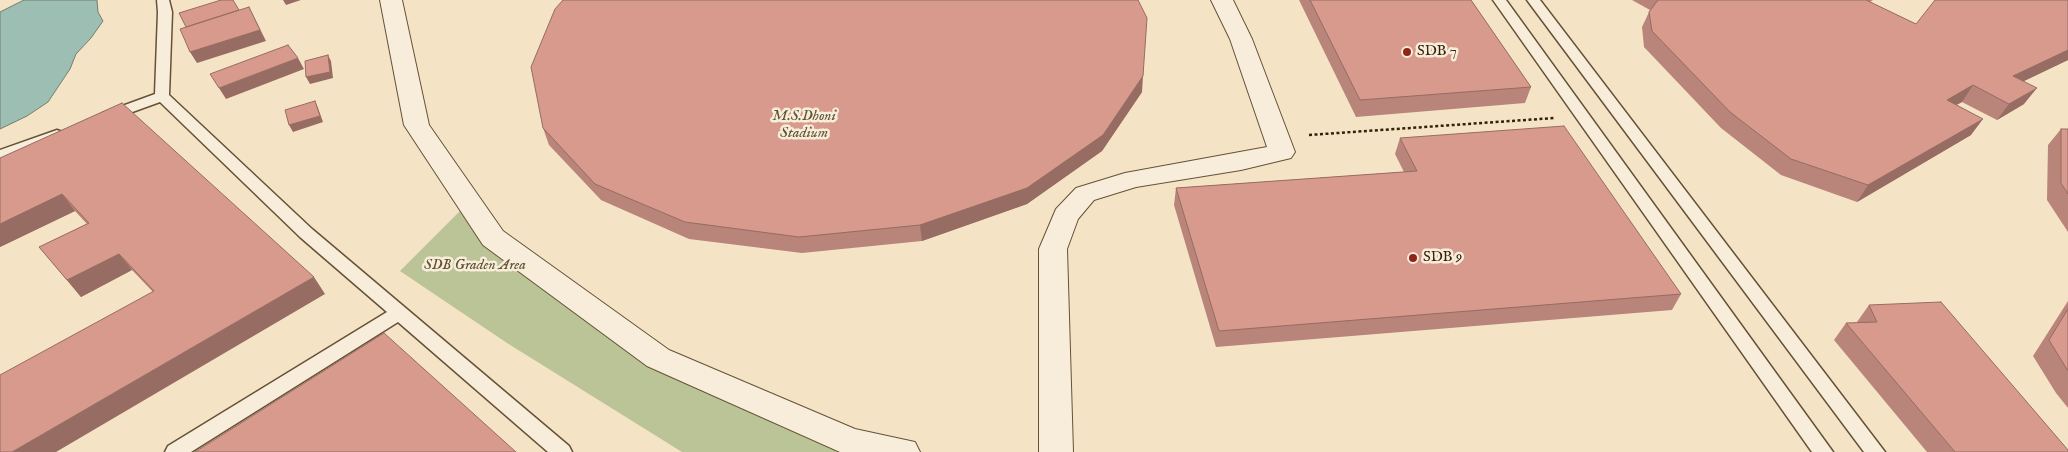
<!DOCTYPE html>
<html>
<head>
<meta charset="utf-8">
<style>
	body { margin:0 }
	canvas { display:block; background:#f5e3c6 }
</style>
</head>
<body>
<canvas width="2068" height="452"></canvas>
<script>
const ctx = document.querySelector('canvas').getContext('2d');
ctx.lineJoin = 'round';
function fillPath(path, color) { ctx.fillStyle = color; ctx.fill(path, 'evenodd'); }
const toPath = rows => new Path2D(rows.map(r => 'M' + r).join(''));
function trace(path, color, width, dash) { ctx.strokeStyle = color; ctx.lineWidth = width; ctx.lineCap = dash ? 'butt' : 'round'; ctx.setLineDash(dash || []); ctx.stroke(path); }
function label(font, color, halo, rows, align = 'center') {
  ctx.font = font + ' "IM FELL English",serif'; ctx.lineWidth = 5; ctx.setLineDash([]); ctx.textBaseline = 'middle'; ctx.strokeStyle = halo; ctx.fillStyle = color; for (const [text, x, y, turn = 0] of rows) {
    ctx.save(); ctx.translate(x, y); ctx.rotate((+turn || 0) * Math.PI / 180); ctx.textAlign = isNaN(turn) ? turn : align; if (halo) ctx.strokeText(text, 0, 0); ctx.fillText(text, 0, 0); ctx.restore();
  }
}
fillPath(toPath([
	[469,202,644,348,904,452,682,452,507,343,400,271]
]), '#bac496');
const water = toPath([
	[24,0,97,0,98,12,103,21,91,38,76,54,70,69,48,102,27,116,0,129,0,12,24,0]
]);
fillPath(water, '#9dbeb2');
trace(water, '#737f6d', 1);
const lane = toPath([
	[157,0,169,0,172,12,169,95,312,229,569,446,572,452,548,452,398,322,191,452,165,452,168,446,387,312,300,237,160,102,113,119,103,119,101,116,103,113,155,94,158,12,157,0],
	[1493,0,1506,0,1833,452,1812,452,1493,0],
	[1527,0,1540,0,1885,452,1864,452,1527,0],
	[57,130,62,132,64,135,62,138,0,160,0,150,57,130]
]);
const street = toPath([
	[380,0,402,0,429,125,503,231,669,350,855,429,915,442,920,452,840,452,647,366,483,245,404,125,380,0],
	[1211,0,1233,0,1252,39,1295,152,1291,158,1241,170,1136,187,1094,200,1078,219,1067,249,1073,452,1039,452,1039,249,1056,209,1076,188,1125,173,1267,147,1230,39,1211,0]
]);
trace(lane, '#655236', 3);
trace(street, '#655236', 2);
trace(toPath([
	[1309,135,1554,118]
]), '#352106', 2.5, [3, 2.5]);
fillPath(lane, '#f8edda');
fillPath(street, '#f8edda');
fillPath(toPath([
	[1299,0,1471,0,1531,87,1525,103,1356,117],
	[1632,0,1873,0,1870,2,1916,24,2068,0,2068,60,2024,81,2024,104,1997,120,1962,102,1956,105,1971,135,1857,202,1781,175,1721,128,1644,47,1642,27,1650,10],
	[1142,92,1102,151,1027,204,922,241,802,253,689,239,601,200,549,145,543,128],
	[2061,129,2068,129,2068,232,2047,200,2048,145],
	[1400,138,1681,294,1672,310,1216,347,1174,205,1176,188,1404,172,1395,154],
	[0,158,325,294,153,292,132,270,81,297,39,247,87,224,75,211,0,247],
	[2068,301,2068,408,2056,393,2033,356],
	[1869,305,2068,452,1927,452,1834,340,1846,323,1857,323,1857,322]
]), '#b98479');
fillPath(toPath([
	[283,0,301,0,286,5],
	[249,7,266,41,197,63,190,52],
	[2068,50,2068,60,2001,92,2013,76],
	[328,55,331,61,333,78,310,84,306,77],
	[298,58,304,69,226,99,219,88],
	[1143,76,1142,92,1102,151,1027,204,922,241,920,225],
	[1973,85,1962,102,1936,116,1947,100],
	[2037,88,2024,104,1997,120,2009,104],
	[315,101,318,108,323,122,293,132,289,125],
	[1983,119,1971,135,1857,202,1868,185],
	[62,194,75,211,0,247,0,224],
	[119,254,132,270,81,297,67,280],
	[314,277,325,294,56,452,12,452]
]), '#966c63');
const building = toPath([
	[221,0,233,0,239,10,186,27,179,13,221,0],
	[563,0,1138,0,1147,18,1143,76,1103,135,1027,188,920,225,799,237,685,222,595,184,543,128,531,67,555,9,563,0],
	[1310,0,1471,0,1531,87,1360,100,1310,0],
	[1658,0,1866,0,1916,24,1935,0,2068,0,2068,50,2013,76,2037,88,2009,104,1973,85,1947,100,1983,119,1868,185,1791,159,1730,112,1652,31,1649,12,1658,0],
	[249,7,260,30,190,52,180,29,249,7],
	[288,45,298,58,219,88,210,74,288,45],
	[328,55,330,72,306,77,305,61,328,55],
	[315,101,320,116,289,125,285,110,315,101],
	[122,103,314,277,12,452,0,452,0,375,154,291,119,254,67,280,39,247,89,223,62,194,0,224,0,158,122,103],
	[1564,126,1681,294,1219,331,1176,188,1417,171,1400,138,1564,126],
	[2061,129,2068,129,2068,194,2061,183,2061,129],
	[1941,302,2068,450,2068,452,1955,452,1846,323,1877,322,1869,305,1941,302],
	[2068,309,2068,371,2049,340,2068,309],
	[384,333,516,452,195,452,384,333]
]);
fillPath(building, '#d79a8d');
trace(building, '#966c63', 1);
for (const [x, y, r, color] of [
	[1407,52,5,"#8f2418"],
	[1413,258,5,"#8f2418"]
]) { const dot = new Path2D(); dot.arc(x, y, r, 0, 2 * Math.PI); ctx.fillStyle = color; ctx.fill(dot); trace(dot, '#f8edda', 2); }
label('15px', '#352106', '#f8edda', [
	["SDB 7",1417,52],
	["SDB 9",1423,258]
], 'left');
label('italic 15px', '#5d5231', '#f8edda', [
	["M.S.Dhoni",804,117],
	["Stadium",804,134],
	["SDB Graden Area",475,266]
]);
</script>
</body>
</html>
